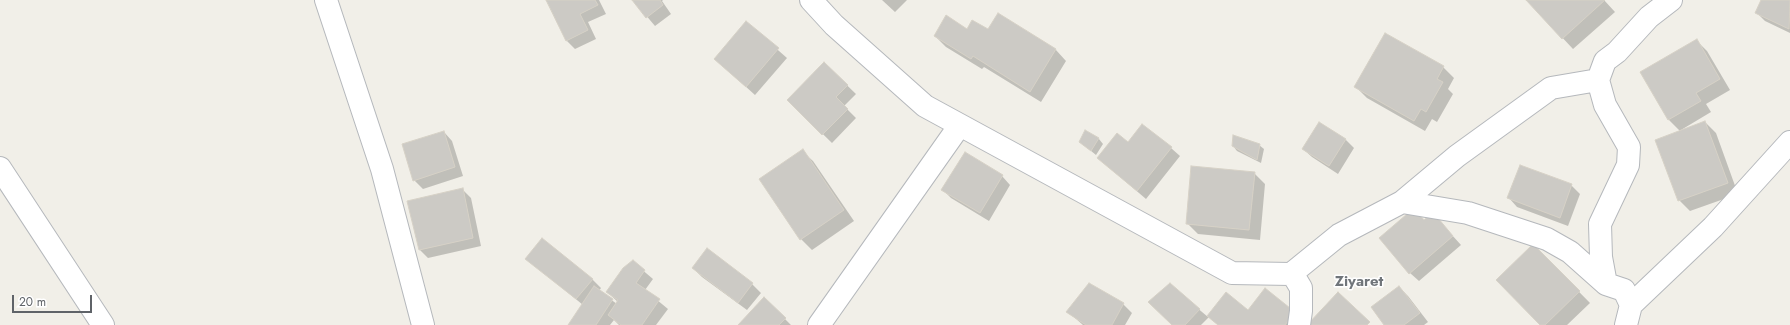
<!DOCTYPE html>
<html>
<head>
<meta charset="utf-8">
<style>
	body { margin:0 }
	#map { position:relative; width:1790px; height:325px; overflow:hidden; background:#f1efe8; font-family:Jost,sans-serif }
	canvas { display:block }
	.scale { position:absolute; left:12px; top:295px; width:80px; height:18px; box-sizing:border-box; border:2px solid #5f6368; border-top:0; padding-left:5px; font-size:12px; line-height:14px; white-space:nowrap; color:#5f6368; -webkit-text-stroke:3px #fff; paint-order:stroke }
</style>
</head>
<body>
<div id="map">
<canvas width="1790" height="325"></canvas>
<div class="scale">20 m</div>
</div>
<script>
const ctx = document.querySelector('canvas').getContext('2d');
ctx.lineJoin = 'round';
function fillPath(path, color) { ctx.fillStyle = color; ctx.fill(path, 'evenodd'); }
const toPath = rows => new Path2D(rows.map(r => 'M' + r).join(''));
function trace(path, color, width, dash) { ctx.strokeStyle = color; ctx.lineWidth = width; ctx.lineCap = dash ? 'butt' : 'round'; ctx.setLineDash(dash || []); ctx.stroke(path); }
function label(font, color, halo, rows, align = 'center') {
  ctx.font = font + ' Jost,sans-serif'; ctx.lineWidth = 3; ctx.setLineDash([]); ctx.textBaseline = 'middle'; ctx.strokeStyle = halo; ctx.fillStyle = color; for (const [text, x, y, turn = 0] of rows) {
    ctx.save(); ctx.translate(x, y); ctx.rotate((+turn || 0) * Math.PI / 180); ctx.textAlign = isNaN(turn) ? turn : align; if (halo) ctx.strokeText(text, 0, 0); ctx.fillText(text, 0, 0); ctx.restore();
  }
}
fillPath(toPath([
	[547,0,599,0,606,14,588,22,596,39,575,49,566,40],
	[633,0,663,0,662,1,671,14,655,26],
	[882,0,907,0,895,12],
	[1527,0,1604,0,1615,12,1573,49],
	[1762,0,1790,0,1790,33,1765,21,1756,12],
	[998,15,1056,50,1066,61,1041,102,984,67,982,69,946,47,935,36,967,30,988,31],
	[746,22,787,58,755,95,715,59],
	[1696,40,1707,51,1730,90,1706,104,1711,112,1681,130,1705,122,1716,133,1738,194,1690,211,1679,200,1680,131,1669,120,1642,72],
	[824,63,856,94,844,106,856,118,832,143,788,100],
	[1443,67,1454,78,1448,89,1453,94,1437,122,1432,119,1425,131,1367,98,1356,87],
	[1320,123,1346,140,1354,148,1338,174,1312,157,1303,149],
	[444,132,452,141,463,176,423,189,414,180],
	[1085,132,1099,139,1103,144,1096,155,1080,142],
	[1129,143,1171,148,1180,156,1146,199,1098,158],
	[1259,145,1264,149,1261,163,1237,151,1233,146],
	[802,151,813,161,854,221,812,250,801,239,761,180],
	[1254,173,1265,184,1260,240,1198,234,1187,223],
	[1002,176,1010,185,989,221,951,198,943,190],
	[1571,185,1580,194,1568,226,1517,207,1509,198],
	[462,189,471,198,481,246,428,258,419,249],
	[1433,214,1461,245,1419,281,1410,273,1425,221],
	[1533,245,1590,303,1567,325,1542,325],
	[708,250,752,284,761,293,747,310,702,277,693,268],
	[527,259,592,279,601,288,599,291,617,304,618,302,607,292,633,262,653,279,645,290,668,309,656,325,619,325,614,320,610,325,569,325,583,305],
	[1170,285,1208,317,1226,294,1248,311,1266,290,1300,325,1218,325,1209,317,1201,325,1173,325],
	[1399,287,1408,296,1428,322,1424,325,1386,325],
	[1123,304,1132,313,1125,325,1083,325,1068,312],
	[785,319,791,325,740,325]
]), '#0003');
const building = toPath([
	[546,0,595,0,598,5,580,14,588,30,566,41,546,0],
	[632,0,660,0,663,5,646,18,632,0],
	[1526,0,1605,0,1562,39,1526,0],
	[1761,0,1790,0,1789,29,1755,13,1761,0],
	[998,13,1056,49,1030,92,973,56,971,59,934,36,946,15,967,29,972,20,988,29,998,13],
	[746,21,779,48,746,87,714,59,746,21],
	[1385,33,1444,66,1437,79,1443,82,1426,112,1421,109,1414,121,1354,87,1385,33],
	[1697,39,1720,79,1696,93,1701,101,1668,120,1640,72,1697,39],
	[824,62,848,85,836,97,848,109,822,135,787,100,824,62],
	[1705,121,1728,183,1678,201,1655,140,1705,121],
	[1319,122,1346,139,1329,166,1302,149,1319,122],
	[1142,124,1172,147,1137,191,1097,158,1117,133,1128,142,1142,124],
	[1085,130,1099,138,1091,151,1079,142,1085,130],
	[444,131,455,167,413,181,402,144,444,131],
	[1233,135,1260,144,1257,160,1232,146,1233,135],
	[803,149,844,210,800,240,759,179,803,149],
	[965,152,1003,175,980,213,941,190,965,152],
	[1520,165,1572,184,1560,218,1507,198,1520,165],
	[1191,166,1255,172,1249,230,1186,224,1191,166],
	[463,188,473,238,419,250,407,201,463,188],
	[1414,208,1424,220,1433,212,1453,236,1409,274,1379,238,1414,208],
	[542,238,593,279,576,299,525,259,542,238],
	[1533,244,1580,291,1545,325,1540,325,1496,280,1533,244],
	[707,248,753,283,738,303,692,268,707,248],
	[633,260,645,270,636,283,660,299,642,325,621,325,608,315,618,300,606,292,623,268,633,260],
	[1089,283,1124,303,1112,325,1086,325,1066,312,1089,283],
	[1170,283,1200,309,1185,325,1172,325,1148,302,1170,283],
	[594,286,613,299,596,325,568,325,594,286],
	[1399,286,1420,313,1404,325,1384,325,1371,307,1399,286],
	[1265,288,1295,312,1285,325,1218,325,1207,316,1226,292,1248,310,1265,288],
	[1338,292,1370,322,1367,325,1307,325,1338,292],
	[764,297,786,318,779,325,738,325,764,297]
]);
fillPath(building, '#cccac5');
trace(building, '#d6d1c6', 1);
const minor = toPath([
	[326,0,382,169,423,325],
	[811,0,834,25,925,106,1232,273,1291,274,1339,235,1402,202,1468,213,1547,239,1570,252,1606,284,1624,290,1631,305,1626,325],
	[0,168,103,325],
	[1402,202,1457,156,1551,88,1598,80],
	[1292,273,1301,288,1301,311,1299,325],
	[1606,284,1601,257,1600,224,1628,165,1629,147,1605,105,1598,80,1605,61,1617,52,1649,17,1671,0],
	[1631,305,1713,227,1790,142],
	[819,325,960,125]
]);
trace(minor, '#b5b8bc', 24);
trace(minor, '#fff', 22);
label('bold 15px', '#70757a', '#fff', [
	["Ziyaret",1359,282]
]);
</script>
</body>
</html>
